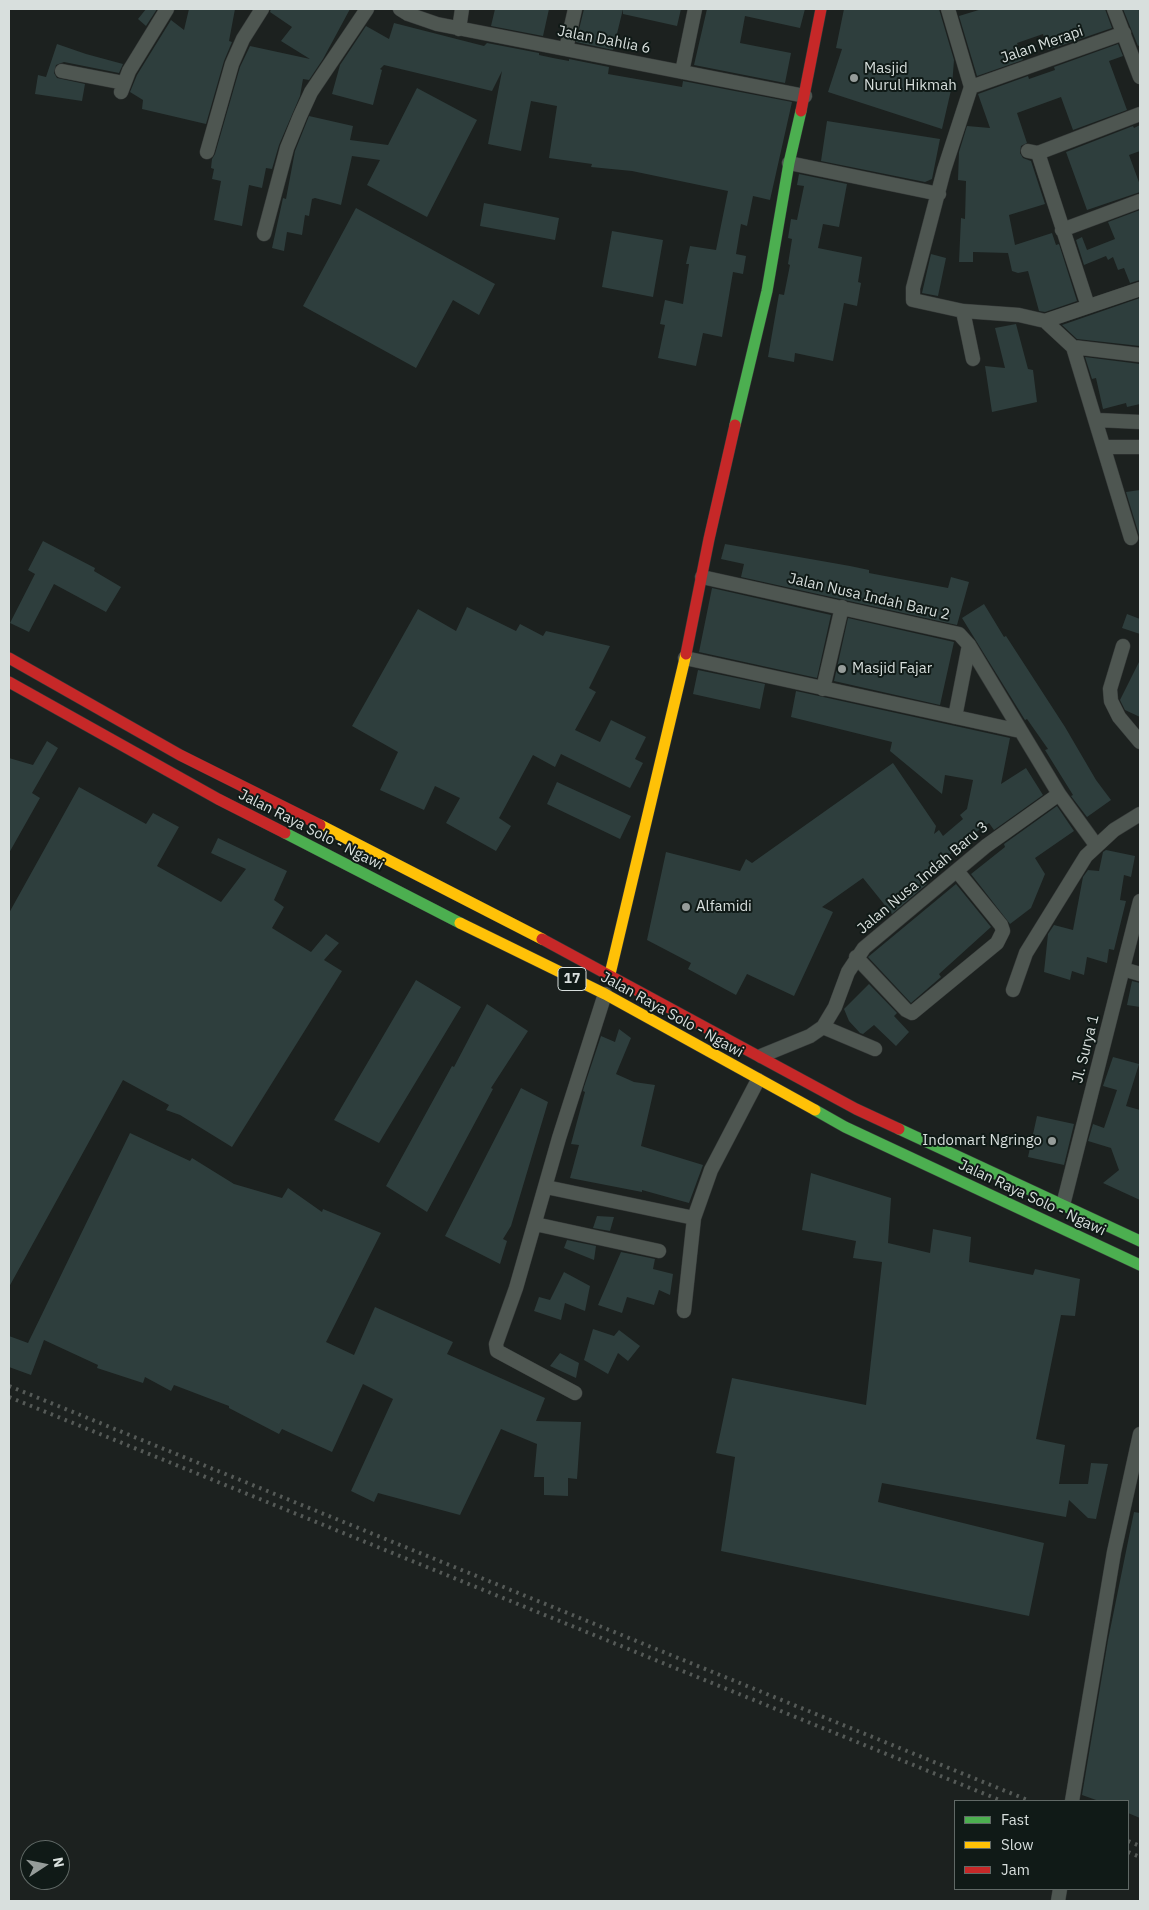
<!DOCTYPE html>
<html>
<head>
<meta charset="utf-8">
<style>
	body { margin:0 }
	#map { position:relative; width:1149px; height:1910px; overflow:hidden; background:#1c211f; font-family:"IBM Plex Sans",sans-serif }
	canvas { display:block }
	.frame { position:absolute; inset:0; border:10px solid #d8dfdd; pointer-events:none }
	.legend { position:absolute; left:954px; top:1800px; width:175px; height:90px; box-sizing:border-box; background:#101a17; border:1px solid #606966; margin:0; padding:6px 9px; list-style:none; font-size:15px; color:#d8dfdd }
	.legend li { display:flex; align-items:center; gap:10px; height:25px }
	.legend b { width:25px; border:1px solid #606966 }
	.north { position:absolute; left:20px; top:1840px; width:50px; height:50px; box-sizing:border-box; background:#101a17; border:1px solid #606966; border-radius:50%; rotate:79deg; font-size:14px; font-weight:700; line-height:20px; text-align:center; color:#d8dfdd }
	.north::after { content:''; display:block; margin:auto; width:18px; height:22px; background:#969c9a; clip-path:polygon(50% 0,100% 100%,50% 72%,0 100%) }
</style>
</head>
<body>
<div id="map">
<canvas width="1149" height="1910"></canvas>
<div class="frame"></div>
<ul class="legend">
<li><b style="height:6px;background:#4caf50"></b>Fast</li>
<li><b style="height:6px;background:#ffc107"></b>Slow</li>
<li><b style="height:6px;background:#c62828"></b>Jam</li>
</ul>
<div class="north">N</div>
</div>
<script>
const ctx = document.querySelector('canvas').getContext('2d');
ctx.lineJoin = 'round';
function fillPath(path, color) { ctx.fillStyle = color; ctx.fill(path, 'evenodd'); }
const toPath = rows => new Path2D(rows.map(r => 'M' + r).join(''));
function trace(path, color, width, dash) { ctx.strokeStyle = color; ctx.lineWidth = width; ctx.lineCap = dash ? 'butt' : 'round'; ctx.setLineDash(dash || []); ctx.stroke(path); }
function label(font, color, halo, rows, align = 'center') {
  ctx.font = font + ' "IBM Plex Sans",sans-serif'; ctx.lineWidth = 4; ctx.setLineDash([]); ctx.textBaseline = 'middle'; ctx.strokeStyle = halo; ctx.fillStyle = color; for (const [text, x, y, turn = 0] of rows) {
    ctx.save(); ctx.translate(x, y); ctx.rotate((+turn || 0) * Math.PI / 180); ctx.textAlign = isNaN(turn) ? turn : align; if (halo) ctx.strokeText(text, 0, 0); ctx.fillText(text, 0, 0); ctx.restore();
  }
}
fillPath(toPath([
	[146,9,157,9,146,26,138,19],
	[189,9,235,9,229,41,232,42,224,61,206,124,142,109,143,100,130,92,137,75,171,20,184,30],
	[271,9,350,9,323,59,309,80,303,79,300,96,279,145,272,169,266,168,262,188,249,185,242,226,214,220,221,181,212,179,214,169,211,168,212,159,215,154,240,67,250,46,310,59,281,41,292,27,270,12],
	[495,9,549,9,543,36,491,26],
	[584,9,623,9,613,50,576,42],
	[623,9,681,9,677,26,623,14],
	[707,9,805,9,800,28,745,16,740,43,791,53,785,83,694,65],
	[844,9,939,9,954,60,952,86,942,129,828,92,842,49,836,48],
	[982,9,1105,9,1112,28,1048,50,1043,34,1017,43,1023,60,977,76,959,16],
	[1123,9,1140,9,1140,45,1138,46],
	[394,23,484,46,487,43,539,53,539,55,553,58,569,61,569,59,609,67,608,74,682,87,683,81,792,102,770,200,753,196,747,226,741,224,736,254,746,256,743,274,733,272,722,337,703,333,696,366,658,358,665,325,660,324,665,300,683,304,689,264,686,264,690,246,716,250,728,191,632,171,591,167,592,164,549,158,557,106,531,101,521,151,488,144,502,71,492,91,384,65,380,69,382,70,373,105,332,94,340,65,366,26,389,39],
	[57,44,86,54,123,64,119,73,64,62,56,65,54,73,57,78,85,84,82,101,35,94,38,75,46,77],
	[1118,44,1123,56,1109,61,1127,110,1073,130,1061,97,1017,113,1027,143,1021,146,1020,153,1023,158,1031,161,1045,204,1009,215,1015,245,1052,233,1056,245,1059,244,1077,301,1045,312,1039,311,1028,271,1018,273,1012,271,1008,253,973,252,973,262,959,262,961,218,965,219,966,181,958,180,959,152,967,126,990,128,978,94,1028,76,1029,79,1055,70,1054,67],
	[417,88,477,120,427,217,367,185,380,160,352,156,341,205,315,198,312,199,309,216,305,215,302,235,287,232,284,251,272,248,283,198,286,199,295,151,309,116,353,126,350,140,388,145],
	[827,121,940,139,932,179,925,182,821,161],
	[1140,125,1140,151,1129,155,1140,185,1140,192,1087,210,1066,152,1133,126,1134,128],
	[799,174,847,184,839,227,823,224,818,248,862,257,858,282,861,283,857,306,844,303,833,361,795,353,794,362,768,357,779,294,784,295,790,265,788,264,792,239,788,238,791,219,797,220,804,186,797,185],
	[484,203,559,218,555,240,480,226],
	[356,208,495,284,479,315,453,300,416,368,303,306],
	[1140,210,1140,280,1130,283,1124,268,1118,270,1113,257,1108,260,1106,256,1084,265,1076,240,1082,237,1087,250,1115,239,1108,222],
	[612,231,663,240,653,297,602,287],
	[931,254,946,258,938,296,922,293],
	[1140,298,1140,346,1077,339,1062,325],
	[1016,324,1028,369,1033,370,1037,402,992,412,985,366,1005,368,995,328],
	[1085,357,1140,364,1140,404,1127,407,1126,403,1103,409,1096,378,1092,379],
	[1140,490,1140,538,1126,492],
	[43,541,95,568,94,571,121,587,106,612,54,584,29,632,10,623,35,574,28,570],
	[725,544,850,566,869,570,869,573,948,588,951,577,969,582,957,625,741,577,744,564,721,559],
	[712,588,831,615,817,678,699,652],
	[984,604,1004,637,1006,636,1065,727,1096,780,1111,800,1087,817,1071,796,1073,795,1045,750,1048,749,1027,719,1025,720,962,618],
	[467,607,516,631,520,624,543,636,546,631,610,646,589,688,596,692,575,730,600,742,611,720,646,737,635,759,643,763,630,788,561,754,555,767,533,755,499,818,511,826,496,851,446,823,460,798,435,786,424,810,380,790,398,752,352,726,418,609,456,631],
	[1127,614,1140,619,1140,634,1122,628],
	[848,618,954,642,940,705,834,681],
	[1140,660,1140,717,1125,710,1120,700],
	[698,670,765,684,760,709,693,694],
	[796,691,1010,738,1001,784,1026,768,1043,795,994,830,989,823,972,835,922,879,927,884,892,914,863,878,822,907,833,912,794,996,747,974,736,995,688,969,691,963,647,940,666,852,740,871,746,859,752,863,893,763,936,826,934,834,939,830,943,836,963,819,960,815,967,809,973,780,945,775,942,794,890,751,892,742,791,717],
	[47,741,58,748,32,793,40,798,9,853,9,758,33,765],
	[557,782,631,816,620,839,547,804],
	[79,787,146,824,153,813,179,827,157,866,221,902,246,869,211,853,218,838,287,871,274,900,284,907,272,928,311,952,326,934,339,943,324,960,342,971,232,1147,180,1115,166,1110,169,1105,123,1080,9,1287,9,913],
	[1057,806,1074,831,1035,858,1045,874,1031,908,1010,924,971,874,1005,847,1004,844],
	[1106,850,1135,856,1131,877,1124,875,1120,900,1126,901,1114,950,1109,949,1107,963,1087,957,1084,975,1072,971,1070,980,1044,972,1048,934,1054,925,1073,930,1083,877,1088,870,1099,871,1103,852],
	[956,884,991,927,939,974,941,977,911,1003,868,957],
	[416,980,461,1007,379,1143,334,1120],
	[1132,981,1140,983,1140,1007,1127,1005],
	[869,984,897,1013,894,1016,909,1032,896,1046,874,1025,863,1034,860,1033,849,1021,844,1009],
	[487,1004,528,1031,491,1088,493,1089,427,1212,386,1186,452,1066,454,1067],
	[619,1029,631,1038,616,1074,634,1082,655,1085,641,1146,703,1165,689,1203,642,1190,642,1192,570,1178,579,1145,571,1144,585,1092,583,1091,584,1087,601,1036,615,1042],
	[1113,1057,1139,1064,1126,1106,1140,1110,1140,1200,1103,1183,1119,1170,1111,1148,1088,1141,1093,1124,1104,1128,1117,1090,1103,1086],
	[521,1088,548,1102,511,1226,503,1239,507,1241,500,1264,445,1236],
	[1037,1116,1074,1124,1064,1165,1028,1157],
	[130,1133,190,1161,192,1158,234,1184,282,1198,288,1188,322,1212,323,1209,381,1233,326,1342,354,1355,375,1307,453,1342,447,1354,545,1398,536,1421,581,1422,577,1479,568,1478,568,1496,544,1495,544,1477,534,1477,537,1444,501,1429,460,1515,378,1493,374,1502,351,1491,393,1399,363,1384,332,1452,282,1429,279,1434,229,1408,229,1406,174,1385,171,1391,145,1377,143,1383,97,1368,98,1365,44,1340,31,1375,9,1367,9,1336,28,1343],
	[811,1173,891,1198,888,1243,930,1253,933,1229,971,1237,969,1262,1033,1275,1035,1269,1080,1279,1075,1316,1061,1315,1036,1439,1065,1445,1059,1484,1088,1484,1091,1463,1108,1464,1096,1519,1088,1518,1069,1500,1066,1517,882,1483,878,1502,1044,1543,1029,1616,721,1551,735,1457,716,1453,732,1378,866,1405,882,1262,853,1258,856,1241,802,1230],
	[597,1216,614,1217,610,1231,593,1228],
	[567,1240,596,1246,594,1260,564,1248],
	[621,1252,655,1259,653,1269,673,1274,670,1295,659,1290,654,1305,627,1297,622,1313,598,1305],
	[564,1272,590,1286,585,1311,565,1303,561,1320,534,1311,539,1297,550,1300],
	[593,1329,614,1336,619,1330,640,1346,628,1361,618,1353,608,1374,584,1360],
	[560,1353,579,1363,576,1378,550,1366],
	[1134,1512,1140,1513,1140,1818,1128,1813,1128,1801,1099,1801,1082,1795,1108,1640]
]), '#2e3e3d');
const street = toPath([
	[400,9,408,14,437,24,805,96],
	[948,9,971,87,944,170,913,288,913,300,963,311,1019,315,1045,321,1073,347,1131,538],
	[1114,9,1140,77],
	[459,29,462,9],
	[566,49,575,9],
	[62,71,124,83],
	[682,72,695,9],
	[971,87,1124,33],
	[121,92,129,71,167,9],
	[1028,151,1038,153,1140,114],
	[207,152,232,64,243,39,262,9],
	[1038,153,1088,306],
	[789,163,939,194],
	[1062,230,1140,201],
	[264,234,287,148,300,116,311,92,367,9],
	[963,311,973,359],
	[1045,321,1140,289],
	[1073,347,1140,355],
	[1097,420,1140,422],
	[1104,447,1140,447],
	[702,577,959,634,969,645,1059,794,1096,845],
	[1123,646,1110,689,1111,701,1119,717,1140,742],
	[685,658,1020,731],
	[823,689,842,607],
	[955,717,969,645],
	[856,957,906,1010,912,1013,997,943,1003,931,1001,925,957,871],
	[1123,969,1140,974],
	[1013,990,1026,953,1086,856,1114,830,1140,814],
	[823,1027,875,1049],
	[761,1056,810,1036,823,1027,835,1007,848,972,864,948,986,846,1059,794],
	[546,1187,694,1218],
	[1063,1205,1140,901],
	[535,1224,659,1251],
	[684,1311,694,1218,711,1170,758,1080],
	[575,1393,497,1351,496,1344,516,1288,559,1138,605,994],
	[1072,1801,1114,1552,1140,1434],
	[1058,1901,1060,1889]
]);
const fast = toPath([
	[735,425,767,291,789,163,801,111],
	[285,833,460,923],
	[815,1110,845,1127,1140,1265],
	[899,1129,1140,1241]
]);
const slow = toPath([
	[320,825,542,939],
	[460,923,605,994,815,1110],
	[610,974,686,654]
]);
const jam = toPath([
	[801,111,821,9],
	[686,654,709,539,735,425],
	[9,658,180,755,320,825],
	[9,682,218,799,285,833],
	[542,939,856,1109,899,1129]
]);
trace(street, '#373b3a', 15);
trace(fast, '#373b3a', 12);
trace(slow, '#373b3a', 12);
trace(jam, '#373b3a', 12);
trace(street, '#4e5651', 14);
trace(fast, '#4caf50', 11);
trace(slow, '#ffc107', 11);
trace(jam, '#c62828', 11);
trace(toPath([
	[9,1386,1030,1801],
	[9,1397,1002,1801],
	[1128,1841,1140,1846],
	[1128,1852,1140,1857]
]), '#555a57', 4, [2.5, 5]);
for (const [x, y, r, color] of [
	[854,78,5,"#969c9a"],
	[842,669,5,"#969c9a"],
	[686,907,5,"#969c9a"],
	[1052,1141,5,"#969c9a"]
]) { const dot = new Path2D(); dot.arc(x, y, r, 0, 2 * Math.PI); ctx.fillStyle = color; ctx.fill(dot); trace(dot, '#101a17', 2); }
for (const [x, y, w] of [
	[572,979,28]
]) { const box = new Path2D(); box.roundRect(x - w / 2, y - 11.5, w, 23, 4); ctx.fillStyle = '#101a17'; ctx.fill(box); trace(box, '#d8dfdd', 1); }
label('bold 14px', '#d8dfdd', null, [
	["17",572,979]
]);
label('15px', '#d8dfdd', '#101a17', [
	["Jalan Dahlia 6",604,40,11],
	["Jalan Merapi",1042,45,-19],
	["Jalan Nusa Indah Baru 2",869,597,13],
	["Jalan Raya Solo - Ngawi",311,830,27],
	["Jalan Nusa Indah Baru 3",923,878,-40],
	["Jalan Raya Solo - Ngawi",672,1015,29],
	["Jl. Surya 1",1086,1049,-76],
	["Jalan Raya Solo - Ngawi",1032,1198,25]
]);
label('15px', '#d8dfdd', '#101a17', [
	["Masjid",864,69],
	["Nurul Hikmah",864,86],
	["Masjid Fajar",852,669],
	["Alfamidi",696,907],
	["Indomart Ngringo",1042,1141,"right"]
], 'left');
</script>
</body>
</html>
